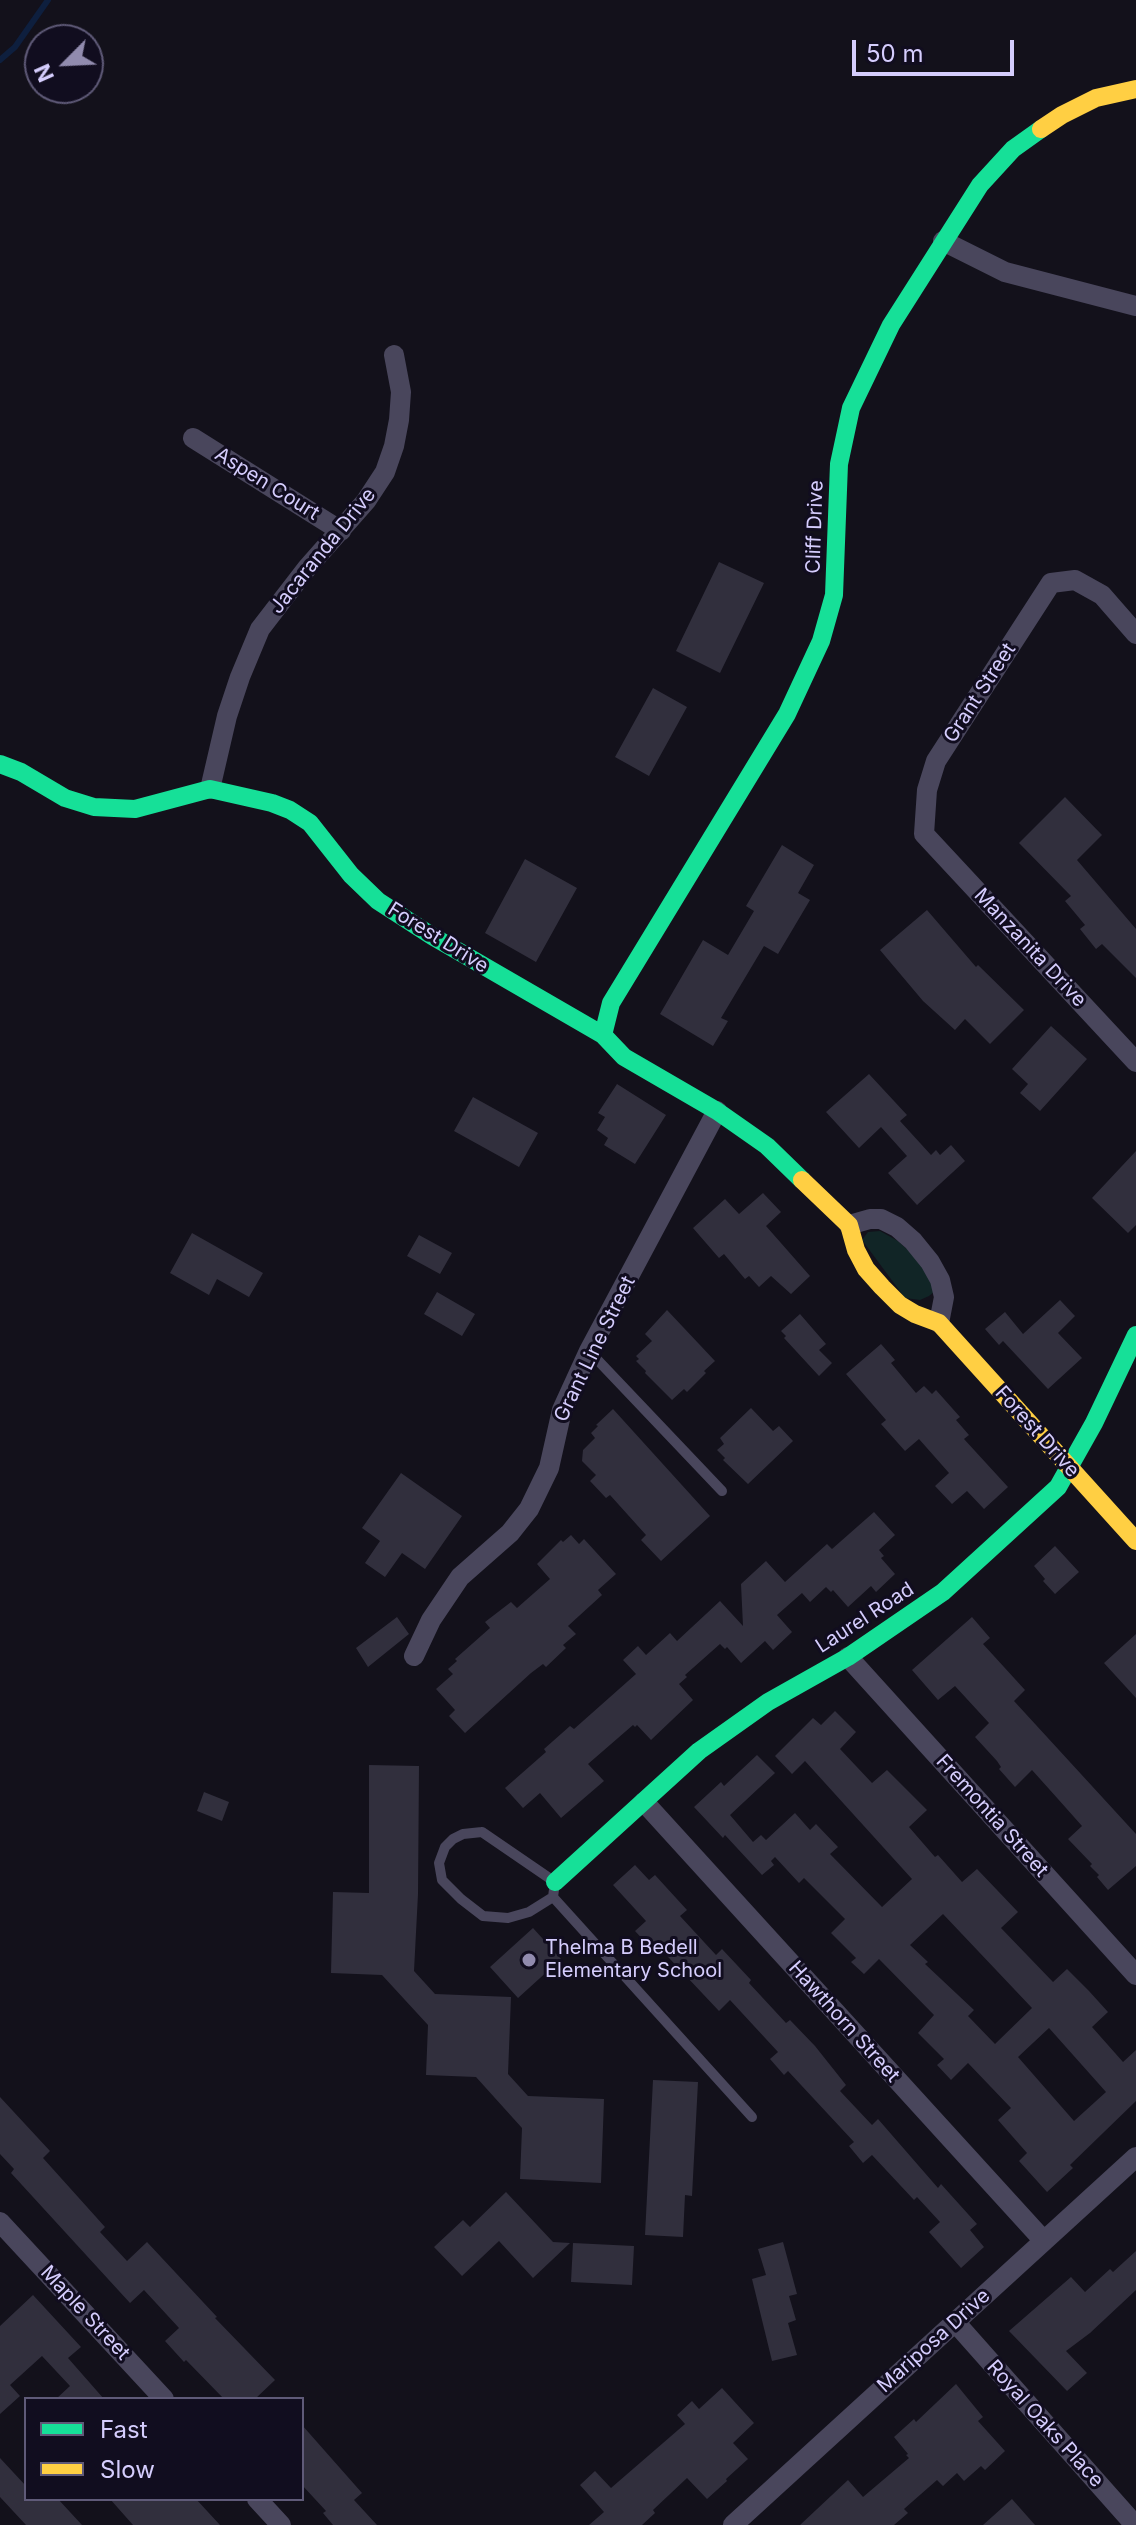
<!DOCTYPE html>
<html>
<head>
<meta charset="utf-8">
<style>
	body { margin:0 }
	#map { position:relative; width:1136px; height:2525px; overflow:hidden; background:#13111b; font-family:Inter,sans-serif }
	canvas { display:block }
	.legend { position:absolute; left:24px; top:2397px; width:280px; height:104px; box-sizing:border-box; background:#110d1f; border:2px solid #5f5a78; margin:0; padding:10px 14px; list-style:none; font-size:24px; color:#d5cdfd }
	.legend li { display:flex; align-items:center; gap:16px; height:40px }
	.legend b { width:40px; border:2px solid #5f5a78 }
	.north { position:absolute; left:24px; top:24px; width:80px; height:80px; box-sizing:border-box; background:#110d1f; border:2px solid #5f5a78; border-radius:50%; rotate:246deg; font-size:22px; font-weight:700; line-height:32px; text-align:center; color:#d5cdfd }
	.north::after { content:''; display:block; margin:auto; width:28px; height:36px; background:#918bae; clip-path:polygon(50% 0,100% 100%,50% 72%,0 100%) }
	.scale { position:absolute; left:852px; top:40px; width:162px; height:36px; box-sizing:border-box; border:4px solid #d5cdfd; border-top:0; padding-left:10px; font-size:24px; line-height:28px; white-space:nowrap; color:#d5cdfd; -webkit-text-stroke:6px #110d1f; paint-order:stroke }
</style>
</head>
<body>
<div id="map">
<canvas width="1136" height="2525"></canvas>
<ul class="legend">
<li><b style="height:10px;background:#16e098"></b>Fast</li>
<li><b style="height:10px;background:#ffcf43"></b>Slow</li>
</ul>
<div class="north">N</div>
<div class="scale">50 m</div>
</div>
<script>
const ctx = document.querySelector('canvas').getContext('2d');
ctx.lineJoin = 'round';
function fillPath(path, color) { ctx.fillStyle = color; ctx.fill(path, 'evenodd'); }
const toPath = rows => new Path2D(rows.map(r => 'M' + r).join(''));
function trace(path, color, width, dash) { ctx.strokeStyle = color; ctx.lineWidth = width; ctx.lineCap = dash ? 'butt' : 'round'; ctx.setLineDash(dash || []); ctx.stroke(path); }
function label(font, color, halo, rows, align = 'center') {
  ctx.font = font + ' Inter,sans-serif'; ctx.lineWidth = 6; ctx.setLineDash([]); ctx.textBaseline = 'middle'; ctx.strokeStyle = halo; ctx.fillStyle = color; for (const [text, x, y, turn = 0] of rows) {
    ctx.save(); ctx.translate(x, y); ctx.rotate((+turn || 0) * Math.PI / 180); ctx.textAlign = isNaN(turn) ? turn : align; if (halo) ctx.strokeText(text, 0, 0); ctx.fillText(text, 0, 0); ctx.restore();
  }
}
fillPath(toPath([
	[880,1231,898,1241,920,1261,935,1291,929,1296,920,1300,905,1298,862,1240,868,1232]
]), '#112526');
trace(toPath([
	[0,60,15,47,48,0]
]), '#0e1f3e', 6);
fillPath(toPath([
	[719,562,764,583,720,673,676,651],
	[653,688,687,707,649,776,615,757],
	[1065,797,1102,835,1077,860,1136,929,1136,978,1102,944,1096,949,1080,929,1085,925,1065,901,1071,896,1019,843],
	[782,845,814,865,798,893,810,900,778,954,764,946,721,1018,728,1021,713,1046,660,1014,703,940,728,955,754,911,746,906],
	[525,859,577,888,536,962,485,933],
	[927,910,976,967,978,965,1024,1010,990,1044,965,1019,955,1030,923,1001,880,950],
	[1051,1026,1087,1059,1040,1111,1020,1093,1028,1084,1012,1069],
	[869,1074,907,1115,900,1121,931,1155,936,1150,940,1155,951,1145,965,1161,917,1205,888,1173,907,1156,881,1127,859,1148,826,1112],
	[617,1084,666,1115,635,1164,604,1145,608,1138,597,1130,605,1117,598,1113],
	[473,1097,538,1133,519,1167,454,1131],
	[1136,1151,1136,1225,1128,1233,1092,1198],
	[763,1193,781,1212,766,1226,810,1276,791,1294,771,1276,759,1287,749,1276,745,1279,724,1254,719,1258,693,1228,725,1199,739,1214],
	[192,1233,263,1273,249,1297,217,1279,209,1295,170,1273],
	[419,1235,452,1253,440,1274,407,1256],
	[437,1292,475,1314,462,1336,424,1314],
	[1060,1300,1075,1316,1058,1333,1082,1358,1048,1389,1003,1341,999,1345,985,1329,1005,1312,1023,1334],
	[667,1310,715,1361,704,1371,706,1373,687,1392,684,1389,672,1400,645,1373,646,1371,636,1361,639,1359,636,1356,652,1341,645,1334],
	[800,1314,826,1344,819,1350,832,1363,819,1376,784,1338,786,1336,781,1331],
	[881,1344,895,1360,891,1363,916,1393,924,1386,932,1394,936,1390,960,1417,956,1420,969,1435,964,1439,1008,1487,984,1509,967,1491,952,1504,935,1486,949,1473,919,1439,905,1451,881,1424,886,1420,846,1374],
	[751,1408,773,1431,779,1426,793,1441,748,1484,723,1460,725,1458,717,1450,724,1444,720,1438],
	[613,1409,710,1516,661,1561,641,1540,646,1535,610,1495,606,1498,590,1481,596,1475,582,1461,583,1450,595,1438,591,1433,598,1426,596,1425],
	[401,1473,462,1516,425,1569,402,1553,385,1577,365,1563,380,1541,362,1528],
	[874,1512,895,1535,879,1550,884,1556,881,1558,895,1574,876,1592,871,1586,848,1607,833,1590,831,1592,826,1587,810,1602,802,1593,777,1615,792,1632,773,1650,765,1641,741,1663,727,1647,725,1649,720,1644,685,1675,687,1677,679,1684,693,1700,651,1740,637,1725,635,1727,633,1725,588,1764,604,1781,561,1818,540,1793,523,1808,505,1788,546,1752,544,1749,570,1726,574,1729,636,1674,623,1660,638,1646,646,1655,670,1633,677,1641,720,1601,743,1626,741,1584,766,1561,785,1582,827,1544,832,1549],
	[571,1535,579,1544,584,1539,616,1574,598,1590,602,1595,568,1626,576,1634,563,1645,566,1648,546,1667,543,1664,531,1673,465,1733,449,1716,455,1710,436,1689,453,1674,448,1669,457,1661,455,1659,490,1628,485,1622,511,1602,517,1608,550,1579,537,1564,561,1540,563,1542],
	[1055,1546,1079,1572,1055,1594,1043,1581,1045,1579,1034,1566],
	[397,1617,409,1634,368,1667,356,1648],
	[972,1617,990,1638,983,1644,1025,1690,1014,1701,1136,1834,1136,1866,1108,1890,1097,1877,1099,1875,1090,1866,1092,1864,1068,1839,1082,1826,1058,1799,1032,1770,1015,1787,999,1769,1001,1767,997,1761,975,1737,989,1723,955,1686,938,1700,912,1670],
	[1136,1634,1136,1698,1104,1663],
	[835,1711,856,1732,840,1749,872,1783,887,1770,927,1810,909,1827,935,1857,938,1855,962,1882,977,1869,1018,1912,1001,1928,1053,1982,1067,1969,1089,1991,1108,2012,1092,2027,1123,2062,1136,2050,1136,2101,1070,2165,1073,2168,1047,2192,1019,2161,1027,2153,998,2120,1011,2108,968,2063,951,2080,937,2065,944,2059,918,2033,934,2015,879,1959,864,1974,851,1962,856,1958,831,1933,845,1919,804,1878,799,1883,775,1857,771,1861,774,1865,762,1875,725,1835,723,1838,694,1807,721,1782,724,1786,757,1755,775,1773,730,1815,753,1842,761,1835,766,1840,795,1813,810,1830,816,1824,838,1847,830,1854,882,1907,912,1879,805,1761,792,1774,775,1756,813,1718,821,1725],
	[943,1914,1032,2008,995,2044,968,2016,974,2010,925,1964,928,1962,910,1945],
	[1049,2028,1106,2092,1074,2121,1018,2057],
	[369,1765,419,1766,418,1894,414,1971,435,1994,511,1997,508,2074,528,2096,604,2099,601,2183,520,2179,522,2128,476,2077,426,2075,428,2025,382,1975,331,1973,333,1892,369,1893],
	[204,1792,229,1802,222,1821,197,1811],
	[635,1865,649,1880,655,1875,687,1910,680,1916,716,1955,722,1949,751,1980,749,1983,786,2023,790,2020,815,2046,846,2085,840,2091,872,2125,878,2119,938,2188,941,2184,977,2224,970,2230,984,2247,961,2268,929,2232,940,2222,917,2197,914,2200,872,2155,863,2163,849,2146,854,2142,788,2071,784,2075,770,2059,778,2052,730,2000,719,2011,653,1941,648,1945,635,1931,646,1921,613,1885],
	[533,1928,561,1959,518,1998,490,1967],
	[653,2080,698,2082,692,2196,685,2195,683,2237,645,2235],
	[0,2097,50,2151,43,2158,105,2227,100,2232,127,2261,147,2242,217,2317,215,2318,275,2380,255,2399,224,2399,186,2360,184,2362,165,2341,179,2328,144,2290,130,2303,11,2173,14,2169,0,2154],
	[506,2192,553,2242,570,2243,533,2278,499,2241,462,2276,434,2247,463,2220,470,2227],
	[783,2242,797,2294,789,2296,796,2320,788,2323,797,2355,772,2361,752,2279,766,2275,758,2249],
	[573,2243,634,2246,632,2285,571,2282],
	[1136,2251,1136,2290,1090,2333,1066,2351,1087,2373,1067,2391,1009,2331,1071,2277,1085,2292,1110,2269,1113,2272],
	[33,2295,81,2347,68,2358,104,2399,56,2399,70,2386,42,2356,10,2385,20,2396,0,2414,0,2326],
	[956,2384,983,2417,978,2421,1005,2451,985,2470,981,2466,964,2481,957,2473,943,2486,937,2480,904,2509,908,2513,894,2525,800,2525,848,2480,863,2497,909,2458,906,2455,908,2454,894,2437,914,2419,916,2422],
	[722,2388,754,2423,733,2443,748,2459,726,2479,727,2481,707,2499,687,2478,653,2510,655,2513,642,2525,589,2525,604,2512,580,2485,595,2471,611,2488,685,2424,677,2415,692,2401,699,2409],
	[302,2425,362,2493,354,2500,377,2525,333,2525,323,2513,326,2511,302,2485],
	[0,2458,26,2486,26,2499,58,2499,82,2525,26,2525,0,2497],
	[110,2499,196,2499,220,2525,133,2525],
	[1012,2499,1035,2525,983,2525]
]), '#312f3d');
trace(toPath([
	[589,1351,722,1491],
	[482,1832,555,1882,553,1897,529,1912,508,1918,483,1916,461,1899,442,1880,439,1863,445,1847,453,1839,463,1834,482,1832],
	[553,1897,752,2117]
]), '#49465c', 10);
trace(toPath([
	[943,241,1005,272,1136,306],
	[193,438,341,531],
	[1136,634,1102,595,1075,580,1051,583,936,761,927,790,924,834,1136,1062],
	[210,789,227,716,240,677,260,629,307,568,366,501,385,472,394,446,399,420,401,392,394,355],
	[849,1225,870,1219,881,1219,897,1227,913,1241,930,1262,940,1280,944,1297,939,1323],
	[414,1656,431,1620,460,1577,510,1533,529,1509,549,1468,562,1410,589,1351,717,1111],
	[848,1657,1136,1975],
	[644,1802,1044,2241],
	[0,2222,164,2399],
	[955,2322,1135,2525],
	[257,2499,281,2525],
	[733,2525,1136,2157]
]), '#49465c', 20);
trace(toPath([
	[0,764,21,772,65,798,94,807,135,809,210,789,272,803,290,810,310,823,351,875,378,901,432,936,603,1035,624,1057,717,1111,767,1146,802,1180],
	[603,1035,611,1003,787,714,821,641,834,595,839,464,851,408,891,325,980,185,1013,149,1041,129],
	[555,1882,699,1751,768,1702,848,1657,943,1592,1058,1487,1094,1423,1136,1335]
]), '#16e098', 18);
trace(toPath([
	[1041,129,1062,115,1096,98,1136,89],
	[802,1180,849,1225,856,1250,866,1269,882,1287,900,1305,915,1314,939,1323,1136,1541]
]), '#ffcf43', 18);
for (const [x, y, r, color] of [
	[529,1960,8,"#918bae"]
]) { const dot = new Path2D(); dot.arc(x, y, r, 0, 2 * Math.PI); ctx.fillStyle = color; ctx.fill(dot); trace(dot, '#110d1f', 3); }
label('20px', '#d5cdfd', '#110d1f', [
	["Aspen Court",267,484,32],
	["Cliff Drive",815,527,-88],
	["Jacaranda Drive",323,551,-51],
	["Grant Street",980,693,-57],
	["Forest Drive",438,938,32],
	["Manzanita Drive",1030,948,47],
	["Grant Line Street",595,1349,-64],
	["Forest Drive",1037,1432,48],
	["Laurel Road",865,1618,-33],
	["Fremontia Street",992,1816,48],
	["Hawthorn Street",844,2022,48],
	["Maple Street",85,2313,47],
	["Mariposa Drive",934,2341,-42],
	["Royal Oaks Place",1045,2424,48]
]);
label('20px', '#d5cdfd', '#110d1f', [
	["Thelma B Bedell",545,1948],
	["Elementary School",545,1971]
], 'left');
</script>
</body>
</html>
